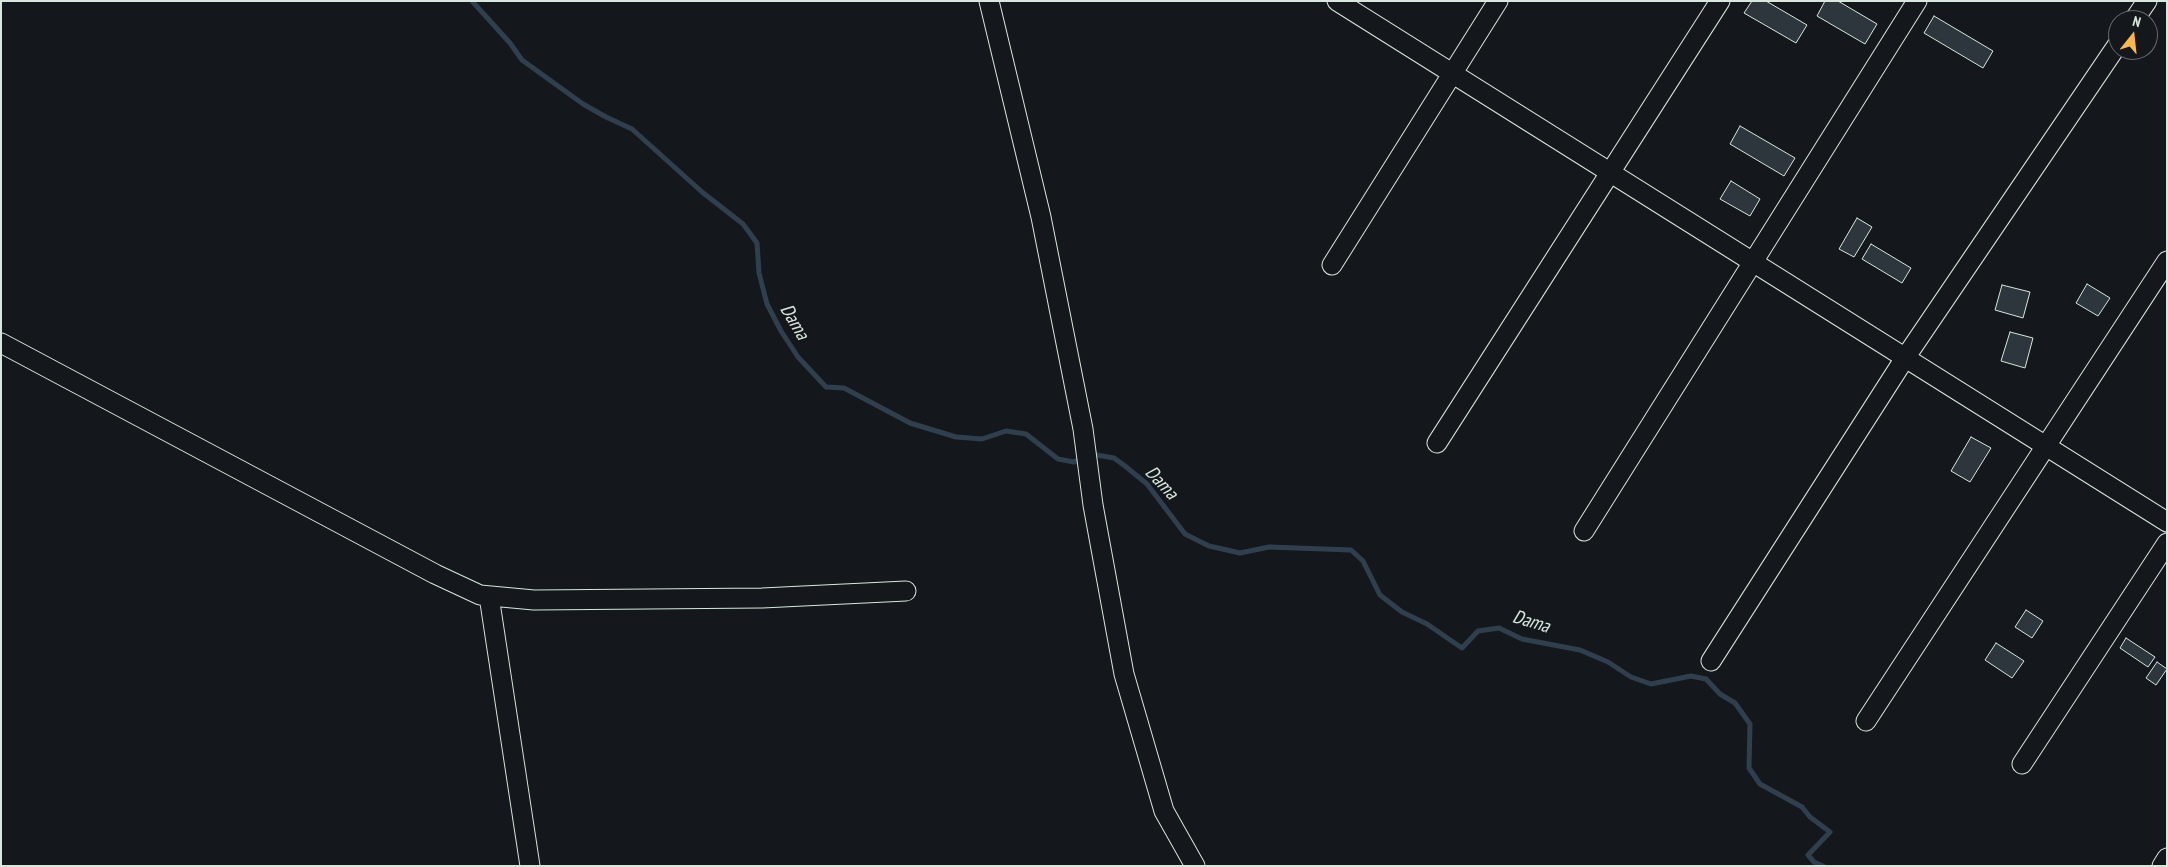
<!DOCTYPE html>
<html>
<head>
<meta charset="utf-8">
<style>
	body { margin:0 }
	#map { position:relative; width:2168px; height:867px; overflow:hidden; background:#14181c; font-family:"PT Sans Narrow",sans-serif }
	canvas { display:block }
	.frame { position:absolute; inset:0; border:2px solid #d8e6dc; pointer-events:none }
	.north { position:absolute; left:2108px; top:10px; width:50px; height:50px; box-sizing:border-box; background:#14181c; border:1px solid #626a69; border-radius:50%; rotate:16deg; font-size:14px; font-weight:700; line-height:20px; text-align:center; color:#d8e6dc }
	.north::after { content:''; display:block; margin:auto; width:18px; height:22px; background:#ffb74d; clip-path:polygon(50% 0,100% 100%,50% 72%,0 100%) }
</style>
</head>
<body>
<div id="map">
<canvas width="2168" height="867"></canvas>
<div class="frame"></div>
<div class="north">N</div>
</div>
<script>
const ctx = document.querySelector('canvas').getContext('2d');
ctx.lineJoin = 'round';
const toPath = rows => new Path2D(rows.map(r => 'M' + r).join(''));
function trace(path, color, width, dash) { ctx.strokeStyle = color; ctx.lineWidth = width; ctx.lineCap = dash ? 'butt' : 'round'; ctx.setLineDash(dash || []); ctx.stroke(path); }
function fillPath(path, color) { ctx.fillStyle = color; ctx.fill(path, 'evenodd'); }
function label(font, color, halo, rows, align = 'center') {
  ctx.font = font + ' "PT Sans Narrow",sans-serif'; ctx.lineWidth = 4; ctx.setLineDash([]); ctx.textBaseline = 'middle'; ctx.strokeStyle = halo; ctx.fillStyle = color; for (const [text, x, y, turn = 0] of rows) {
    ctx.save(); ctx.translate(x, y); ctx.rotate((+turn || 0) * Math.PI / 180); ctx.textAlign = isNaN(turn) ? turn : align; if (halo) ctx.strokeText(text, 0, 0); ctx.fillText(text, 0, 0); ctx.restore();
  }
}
trace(toPath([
	[472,1,510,43,522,60,583,104,606,117,632,129,702,192,743,224,757,243,759,273,767,304,781,331,798,357,826,387,844,388,910,423,956,437,982,439,1006,431,1026,434,1058,459,1074,462,1083,457],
	[1091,454,1114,458,1125,466,1147,484,1185,534,1209,546,1240,553,1269,547,1351,550,1363,561,1380,595,1402,612,1427,624,1462,648,1478,631,1499,628,1522,639,1580,650,1608,662,1631,677,1651,684,1691,676,1706,679,1720,694,1735,703,1750,724,1749,768,1760,784,1802,807,1810,817,1830,832,1808,855,1814,862,1823,866]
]), '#2f3f4d', 5);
const building = toPath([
	[1752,1,1766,1,1807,25,1796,43,1744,13,1752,1],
	[1825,1,1838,1,1877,24,1865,44,1817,16,1825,1],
	[1934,16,1993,51,1983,68,1924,33,1934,16],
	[1740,126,1795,158,1784,176,1730,144,1740,126],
	[1731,181,1760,199,1750,216,1720,199,1731,181],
	[1857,218,1872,227,1854,257,1839,249,1857,218],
	[1871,244,1911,268,1902,283,1862,259,1871,244],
	[2087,284,2110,298,2098,316,2076,303,2087,284],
	[2002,285,2030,292,2023,318,1995,310,2002,285],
	[2010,332,2033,338,2025,368,2001,361,2010,332],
	[1971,437,1991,448,1970,482,1951,471,1971,437],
	[2026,610,2043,621,2032,638,2015,627,2026,610],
	[2126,638,2155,657,2148,667,2120,648,2126,638],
	[1996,643,2024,661,2012,678,1985,660,1996,643],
	[2157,662,2167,669,2156,685,2146,678,2157,662]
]);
fillPath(building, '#2c363c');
trace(building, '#d8e6dc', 1);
const minor = toPath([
	[989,1,1041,217,1083,429,1093,505,1124,674,1164,811,1195,866],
	[1337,1,2167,522],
	[2134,20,2147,1],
	[1332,265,1498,1],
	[1,343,435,574,480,595,534,600,762,598,906,591],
	[1437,443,1720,1],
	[1584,531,1917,1],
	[489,596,530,866],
	[1711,661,1905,358,2118,44],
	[1866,721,2167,261],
	[2022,764,2167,543],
	[2162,866,2167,858]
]);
trace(minor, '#d8e6dc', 21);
trace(minor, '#14181c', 19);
label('italic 19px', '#d8e6dc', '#14181c', [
	["Dama",794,322,59],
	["Dama",1161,483,47],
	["Dama",1531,622,17]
]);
</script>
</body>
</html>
